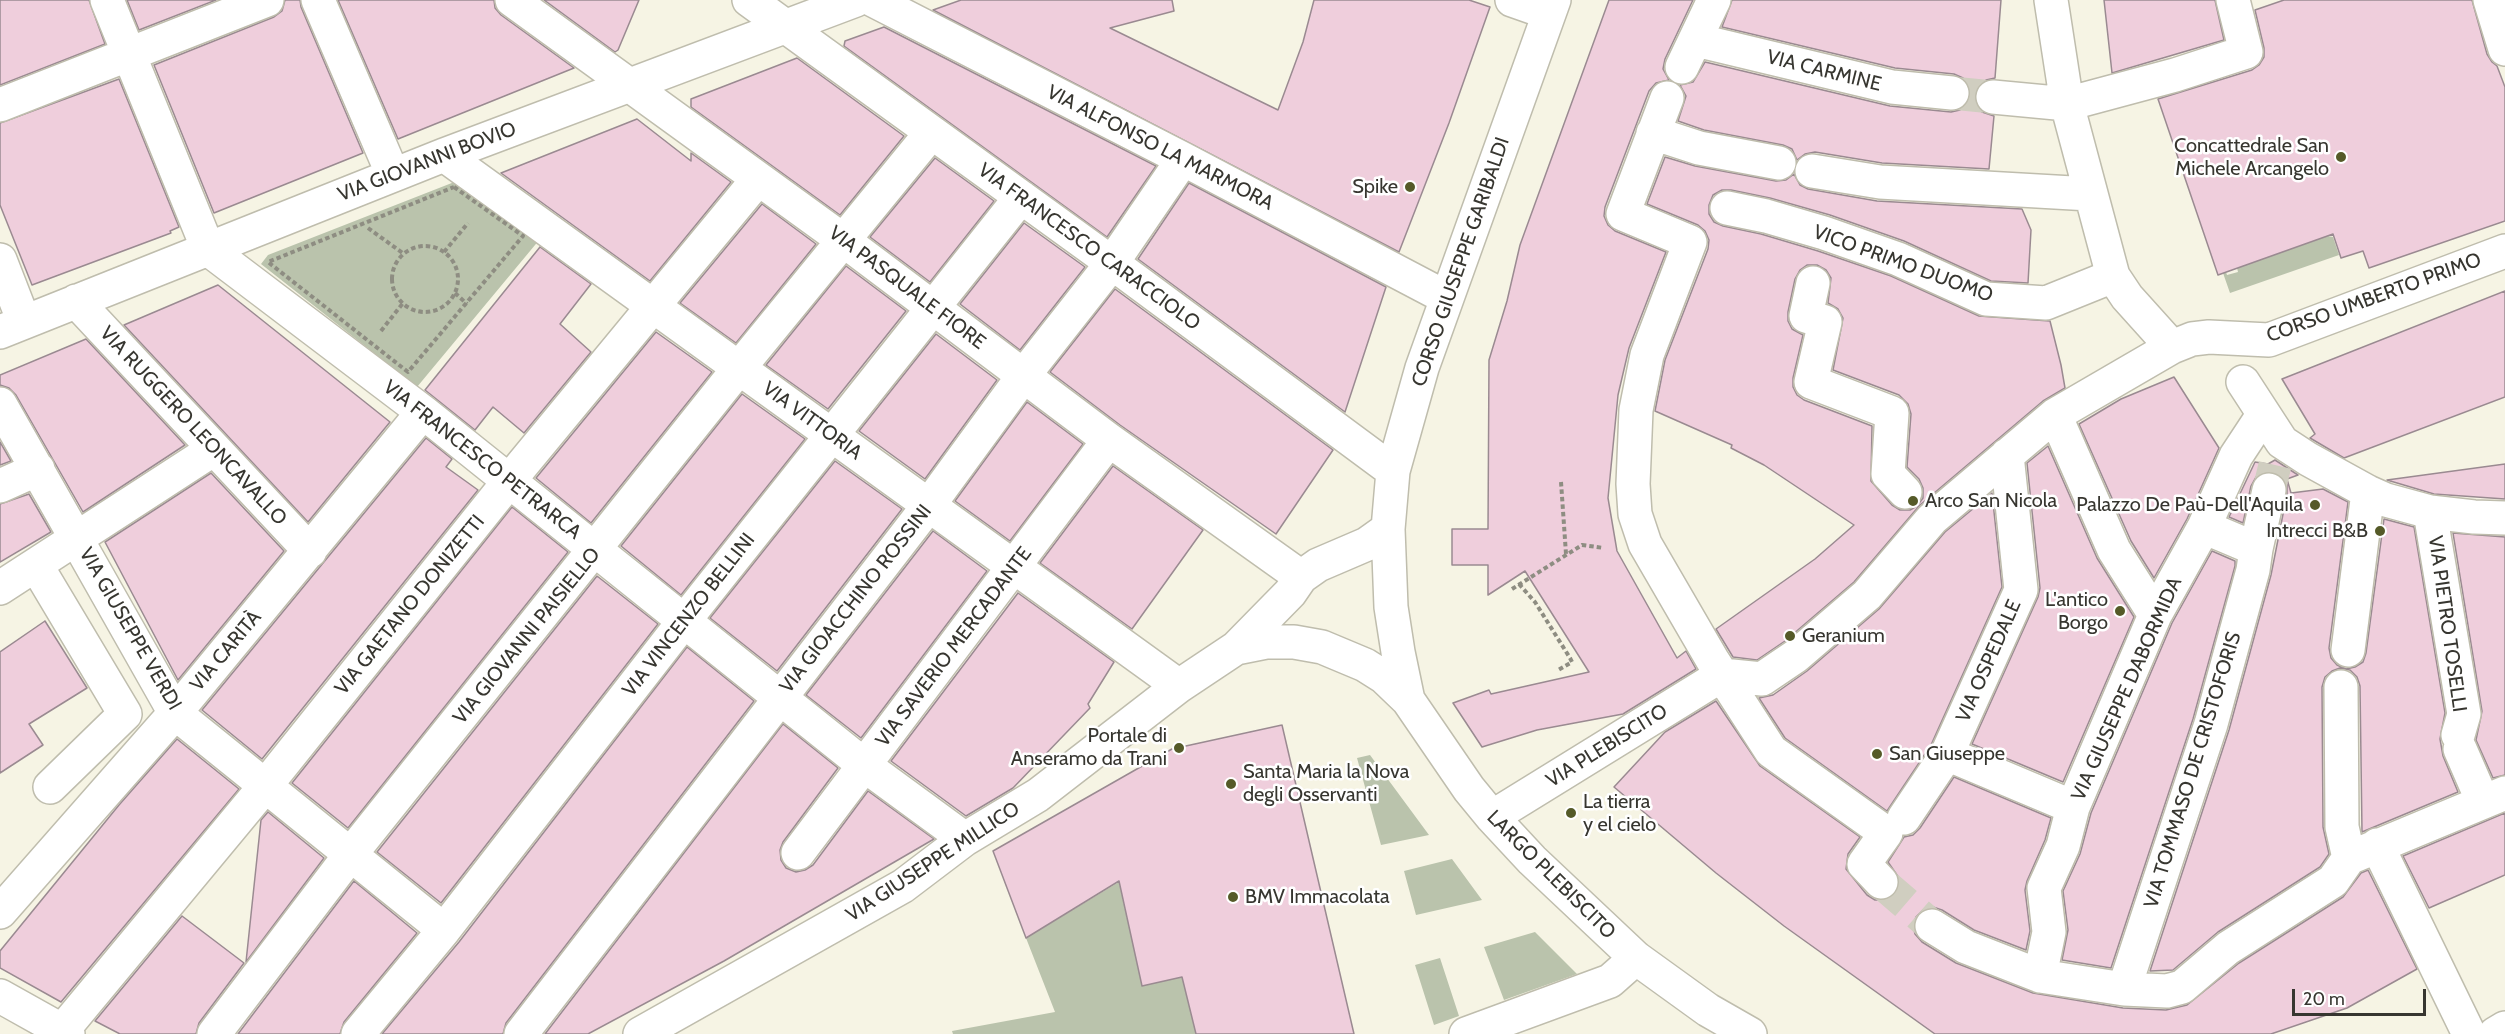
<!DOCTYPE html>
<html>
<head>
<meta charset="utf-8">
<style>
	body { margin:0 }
	#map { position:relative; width:2505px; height:1034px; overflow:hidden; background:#f6f4e4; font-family:Cabin,sans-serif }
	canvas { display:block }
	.scale { position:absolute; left:2292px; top:989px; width:134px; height:27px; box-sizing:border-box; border:3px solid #373630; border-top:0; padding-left:8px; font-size:18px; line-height:21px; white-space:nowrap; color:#373630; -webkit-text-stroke:4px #fff; paint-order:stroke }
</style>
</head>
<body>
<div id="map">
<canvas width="2505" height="1034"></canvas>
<div class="scale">20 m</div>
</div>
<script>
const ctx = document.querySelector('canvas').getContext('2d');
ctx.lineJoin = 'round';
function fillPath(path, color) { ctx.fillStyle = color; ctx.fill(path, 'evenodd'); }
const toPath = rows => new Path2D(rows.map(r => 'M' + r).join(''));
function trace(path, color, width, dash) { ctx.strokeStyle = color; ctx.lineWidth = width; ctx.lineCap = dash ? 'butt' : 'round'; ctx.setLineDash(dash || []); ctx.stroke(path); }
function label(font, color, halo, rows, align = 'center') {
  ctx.font = font + ' Cabin,sans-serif'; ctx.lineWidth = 5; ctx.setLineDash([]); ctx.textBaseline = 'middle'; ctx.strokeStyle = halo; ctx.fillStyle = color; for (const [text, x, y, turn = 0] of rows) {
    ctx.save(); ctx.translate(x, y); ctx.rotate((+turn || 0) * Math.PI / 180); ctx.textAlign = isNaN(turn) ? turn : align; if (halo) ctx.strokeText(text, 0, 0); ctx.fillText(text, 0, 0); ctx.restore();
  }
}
fillPath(toPath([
	[462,179,540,239,417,387,261,264,268,255],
	[2328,236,2333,237,2339,255,2230,293,2223,273,2226,272,2227,275,2238,272,2237,268],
	[1370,755,1429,835,1381,845,1357,758],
	[1452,859,1482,900,1416,915,1404,871],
	[1119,882,1142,986,1182,977,1196,1034,953,1034,952,1031,1055,1012,1026,938],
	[1535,932,1577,974,1504,1000,1484,947],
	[1440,958,1459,1016,1434,1025,1415,965]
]), '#bac3ac');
const building = toPath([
	[0,0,89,0,105,44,0,85,0,0],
	[127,0,216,0,139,30,127,0],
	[285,0,300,0,301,7,363,153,214,213,154,65,274,17,282,11,285,0],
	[338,0,494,0,495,8,501,15,574,68,398,139,338,0],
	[544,0,639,0,618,50,615,52,544,0],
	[961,0,1172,0,1174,11,1110,28,1278,110,1303,42,1314,0,1469,0,1490,7,1449,123,1399,252,933,10,961,0],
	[1609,0,1693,0,1665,59,1663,69,1669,80,1656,83,1649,91,1605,207,1604,216,1608,225,1615,231,1666,252,1629,348,1618,395,1608,498,1617,551,1677,658,1686,651,1696,669,1623,714,1537,730,1482,747,1453,703,1489,690,1491,694,1589,672,1525,571,1488,595,1488,565,1452,565,1452,529,1488,529,1489,360,1507,301,1520,245,1609,0],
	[1732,0,2001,0,1995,78,1986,80,1978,86,1974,96,1976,105,1982,112,1994,116,1989,169,1882,163,1815,152,1805,154,1797,160,1792,149,1783,145,1704,130,1678,121,1686,96,1680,85,1693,82,1705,62,1890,106,1951,112,1960,110,1968,103,1971,94,1969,86,1963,78,1954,74,1895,68,1722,27,1732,0],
	[2104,0,2215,0,2224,40,2112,73,2104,0],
	[2284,0,2472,0,2487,54,2492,62,2497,66,2505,87,2505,221,2369,268,2363,251,2341,258,2333,234,2218,275,2158,99,2252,70,2259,65,2264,57,2264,48,2255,10,2284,0],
	[884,27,1156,166,1107,237,844,46,845,41,884,27],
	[797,58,904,136,840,215,691,107,691,99,797,58],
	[119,79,179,227,170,231,171,233,32,285,0,205,0,123,119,79],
	[637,119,691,161,691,153,731,182,650,281,501,173,637,119],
	[1665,157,1695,166,1776,181,1786,180,1794,174,1800,185,1808,189,1877,201,2022,209,2031,230,2028,283,1991,281,1904,241,1830,215,1770,198,1731,190,1722,190,1713,195,1709,205,1709,214,1714,222,1723,226,1761,234,1818,251,1891,276,1979,316,2050,321,2061,365,2065,388,2043,401,1920,505,1854,582,1785,641,1757,660,1733,657,1716,629,1815,559,1854,525,1764,465,1731,448,1732,445,1655,411,1665,360,1708,249,1709,240,1705,231,1698,225,1647,204,1665,157],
	[1807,265,1817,265,1826,270,1831,278,1828,303,1838,309,1843,318,1833,370,1899,395,1908,404,1911,414,1907,467,1919,479,1923,488,1923,498,1917,506,1910,510,1900,510,1892,505,1871,481,1872,426,1804,400,1797,395,1793,387,1793,378,1803,335,1792,329,1788,321,1788,312,1795,279,1800,270,1807,265],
	[935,158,994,201,930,282,870,237,935,158],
	[1189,183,1386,287,1345,412,1138,259,1189,183],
	[762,204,816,244,736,343,680,303,762,204],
	[1024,223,1085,267,1020,350,960,304,1024,223],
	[540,247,591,284,560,324,591,352,524,433,493,407,475,430,425,390,540,247],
	[846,266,906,311,828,409,766,365,846,266],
	[218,285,390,422,308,522,124,325,218,285],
	[1115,289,1333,450,1276,534,1120,425,1050,372,1115,289],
	[2505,291,2505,397,2344,458,2310,438,2315,434,2282,379,2505,291],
	[656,332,712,372,591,523,536,478,656,332],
	[936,334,997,380,925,479,859,431,936,334],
	[86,339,185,445,83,512,16,395,9,388,0,385,0,375,86,339],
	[2174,377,2219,448,2187,519,2154,578,2131,541,2079,424,2121,399,2174,377],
	[742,394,805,439,681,595,621,546,742,394],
	[1027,402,1083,444,1010,541,955,501,1027,402],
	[426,438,452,459,446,467,478,490,262,759,202,710,426,438],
	[0,442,11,461,0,465,0,442],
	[2048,446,2097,558,2134,617,2063,782,1972,744,2038,597,2040,588,2027,463,2048,446],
	[2275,460,2298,475,2287,479,2291,493,2323,489,2348,502,2329,648,2331,658,2337,665,2346,669,2355,667,2363,662,2366,653,2384,519,2414,527,2445,713,2440,739,2443,756,2458,792,2362,832,2360,686,2357,677,2350,670,2340,668,2332,671,2325,677,2322,687,2323,827,2329,854,2320,867,2218,932,2173,970,2150,971,2229,730,2271,575,2287,494,2287,485,2282,477,2272,472,2264,472,2256,477,2251,486,2243,523,2229,517,2255,462,2268,464,2275,460],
	[835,461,902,509,777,671,710,618,835,461],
	[2505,464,2505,499,2434,494,2387,480,2505,464],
	[1113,466,1203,530,1132,629,1040,563,1113,466],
	[211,473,284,551,178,680,105,542,211,473],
	[1992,493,2002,587,1931,745,1887,811,1785,738,1759,698,1773,695,1807,671,1879,609,1945,532,1992,493],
	[29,494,51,532,0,562,0,504,29,494],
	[512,507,568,552,348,828,292,783,512,507],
	[933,531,987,571,861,738,806,695,933,531],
	[2453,533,2505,537,2505,775,2493,778,2476,740,2482,711,2453,533],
	[2212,551,2235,561,2235,566,2193,719,2111,968,2062,960,2068,930,2063,891,2080,854,2091,813,2172,623,2212,551],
	[597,576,658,624,441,903,377,852,597,576],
	[1018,593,1114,662,1088,704,1090,708,1013,788,966,816,891,761,1018,593],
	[45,621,87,688,29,724,43,745,0,773,0,652,45,621],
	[687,647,754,701,506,1023,503,1034,382,1034,459,942,687,647],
	[1716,701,1760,766,1860,837,1848,854,1846,869,1867,895,1875,900,1885,900,1894,895,1899,888,1899,878,1888,862,1904,837,1913,835,1920,828,1954,777,2051,818,2045,840,2027,881,2025,890,2030,931,2026,950,1974,930,1942,910,1933,907,1923,910,1916,917,1913,925,1915,934,1922,942,1956,963,2033,993,2123,1008,2166,1010,2187,1005,2239,963,2343,897,2361,873,2368,870,2417,969,2347,1008,2271,1034,1935,1034,1784,926,1716,873,1614,787,1665,732,1716,701],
	[783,724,838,768,783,842,780,850,781,860,786,868,796,872,805,870,813,865,868,791,934,839,724,961,588,1034,545,1034,783,724],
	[1282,725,1354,1034,1196,1034,1182,977,1142,986,1119,881,1026,938,993,851,1172,749,1282,725],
	[177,739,239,789,61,1002,0,968,0,951,119,805,177,739],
	[268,812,324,858,246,962,261,820,268,812],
	[2505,813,2505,875,2429,908,2403,856,2505,813],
	[354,881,417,933,344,1022,340,1034,238,1034,354,881],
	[182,916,244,963,199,1023,196,1034,120,1034,95,1021,182,916]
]);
fillPath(building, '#efcedc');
trace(building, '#9a8a91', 1.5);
trace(toPath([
	[1952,93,1993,97],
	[2269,490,2275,465],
	[1881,882,1932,926]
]), '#d0cec0', 33, [33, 16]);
const minor = toPath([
	[107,0,208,249,423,412,864,765,965,839],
	[318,0,393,175],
	[512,0,843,240,1109,440,1301,577],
	[749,0,1112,263,1393,471],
	[873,0,1183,159,1447,298],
	[1512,0,1549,13],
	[1554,0,1422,368,1393,471,1388,529,1391,607,1398,652,1408,700,1469,789,1492,817,1532,860,1636,958,1708,1010,1750,1034],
	[2051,0,2067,104,2113,276,2127,297,2172,347],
	[2490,0,2505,49],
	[1696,40,1892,87,1952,93],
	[1682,67,1714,0],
	[1993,97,2067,104,2175,75,2246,52,2233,0],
	[1667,98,1623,214,1690,242,1647,355,1636,410,1633,484,1635,514,1645,544,1713,661,1771,751,1886,833,1864,864,1881,882],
	[0,105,267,0],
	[1653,133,1699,148,1779,163],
	[444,155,1179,686],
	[1812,171,1880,182,2090,194],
	[1727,208,1766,216,1824,233,1898,259,1986,299,2046,303,2113,276],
	[0,260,24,322],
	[1813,283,1806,316,1825,322,1811,382,1892,413,1888,474,1905,492],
	[76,301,310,551],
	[0,332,444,155,856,0],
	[2243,382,2282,442,2308,459,2368,492,2386,500,2430,512,2474,517,2505,518],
	[0,404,175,713,444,930],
	[2055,415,2114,550,2155,615],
	[0,486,38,469],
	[2430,512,2464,714,2458,735],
	[2256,549,2269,490],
	[36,565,125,714,50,787],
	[0,588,214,449],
	[1236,648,1290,593,1301,577,1318,565,1367,544,1388,529],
	[2348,650,2368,492],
	[1722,675,1762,679,1796,656,1867,595,1932,519,2055,415,2172,347,2192,339,2209,337,2269,340,2505,251],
	[2341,687,2342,827,2349,858],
	[2460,749,2483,802],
	[1947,754,2073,807],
	[1492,817,1722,675],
	[1904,818,1947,754,2021,590,2007,455],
	[2377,845,2469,1034],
	[798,853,1109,440],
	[0,912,175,713,423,412],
	[1932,926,1966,947,2040,976,2124,989,2167,991,2182,987,2228,948,2333,881,2349,858,2505,793],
	[2040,976,2049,932,2044,888,2063,846,2073,807,2155,615,2204,527,2236,456,2263,415],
	[2124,989,2211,724,2253,570,2256,549,2204,527],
	[0,996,68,1034],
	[62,1031,266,785,522,465,758,179],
	[214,1034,350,855,739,368,931,133],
	[358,1034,444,930,684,621,1021,197],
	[521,1034,929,505,1024,375,1112,263,1183,159],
	[640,1034,903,886,965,839,1038,795,1179,686,1236,648,1266,642,1294,642,1322,647,1365,665,1384,677,1408,700],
	[1466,1034,1610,981,1636,958],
	[2495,1034,2505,1028]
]);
trace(minor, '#bfbdad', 36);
trace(toPath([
	[454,187,523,236,408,372,268,262,454,187],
	[368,228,404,254],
	'392 279a33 33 0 1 1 66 0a33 33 0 1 1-66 0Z',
	[444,252,468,223],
	[455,293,467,304],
	[381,331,403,303],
	[1561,482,1566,554],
	[1519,584,1535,602,1570,658,1572,662,1558,670],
	[1512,589,1582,545,1604,548]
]), '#8e8d82', 4, [4.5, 3]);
trace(minor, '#fff', 33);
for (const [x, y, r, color] of [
	[2341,157,6,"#555a28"],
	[1410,187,6,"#555a28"],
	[1913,501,6,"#555a28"],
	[2315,505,6,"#555a28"],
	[2380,531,6,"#555a28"],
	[2120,611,6,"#555a28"],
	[1790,636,6,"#555a28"],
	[1179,748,6,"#555a28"],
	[1877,754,6,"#555a28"],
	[1231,784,6,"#555a28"],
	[1571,813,6,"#555a28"],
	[1233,897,6,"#555a28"]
]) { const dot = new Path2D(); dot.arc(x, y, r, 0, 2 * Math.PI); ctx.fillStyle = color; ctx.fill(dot); trace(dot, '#fff', 2); }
label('20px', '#373630', '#fff', [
	["VIA CARMINE",1824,71,14],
	["VIA ALFONSO LA MARMORA",1160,148,27],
	["VIA GIOVANNI BOVIO",427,162,-21],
	["VIA FRANCESCO CARACCIOLO",1089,247,36],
	["CORSO GIUSEPPE GARIBALDI",1461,262,-71],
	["VICO PRIMO DUOMO",1903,264,20],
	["VIA PASQUALE FIORE",907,288,37],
	["CORSO UMBERTO PRIMO",2374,298,-20],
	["VIA VITTORIA",812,421,36],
	["VIA RUGGERO LEONCAVALLO",193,426,47],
	["VIA FRANCESCO PETRARCA",482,460,38],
	["VIA GIOACCHINO ROSSINI",856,599,-52],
	["VIA GAETANO DONIZETTI",410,605,-51],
	["VIA VINCENZO BELLINI",689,615,-52],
	["VIA PIETRO TOSELLI",2447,624,82],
	["VIA GIUSEPPE VERDI",130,629,60],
	["VIA GIOVANNI PAISIELLO",527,636,-51],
	["VIA SAVERIO MERCADANTE",954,647,-53],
	["VIA CARITÀ",226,651,-50],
	["VIA OSPEDALE",1989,661,-66],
	["VIA GIUSEPPE DABORMIDA",2127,689,-66],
	["VIA PLEBISCITO",1607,746,-32],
	["VIA TOMMASO DE CRISTOFORIS",2193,770,-73],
	["VIA GIUSEPPE MILLICO",933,862,-33],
	["LARGO PLEBISCITO",1551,875,45]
]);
label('20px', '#373630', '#fff', [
	["Concattedrale San",2329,146],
	["Michele Arcangelo",2329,169],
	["Spike",1398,187],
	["Arco San Nicola",1925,501,"left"],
	["Palazzo De Paù-Dell'Aquila",2303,505],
	["Intrecci B&B",2368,531],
	["L'antico",2108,600],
	["Borgo",2108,623],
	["Geranium",1802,636,"left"],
	["Portale di",1167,736],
	["Anseramo da Trani",1167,759],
	["San Giuseppe",1889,754,"left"],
	["Santa Maria la Nova",1243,772,"left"],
	["degli Osservanti",1243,795,"left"],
	["La tierra",1583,802,"left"],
	["y el cielo",1583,825,"left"],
	["BMV Immacolata",1245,897,"left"]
], 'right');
</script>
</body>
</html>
